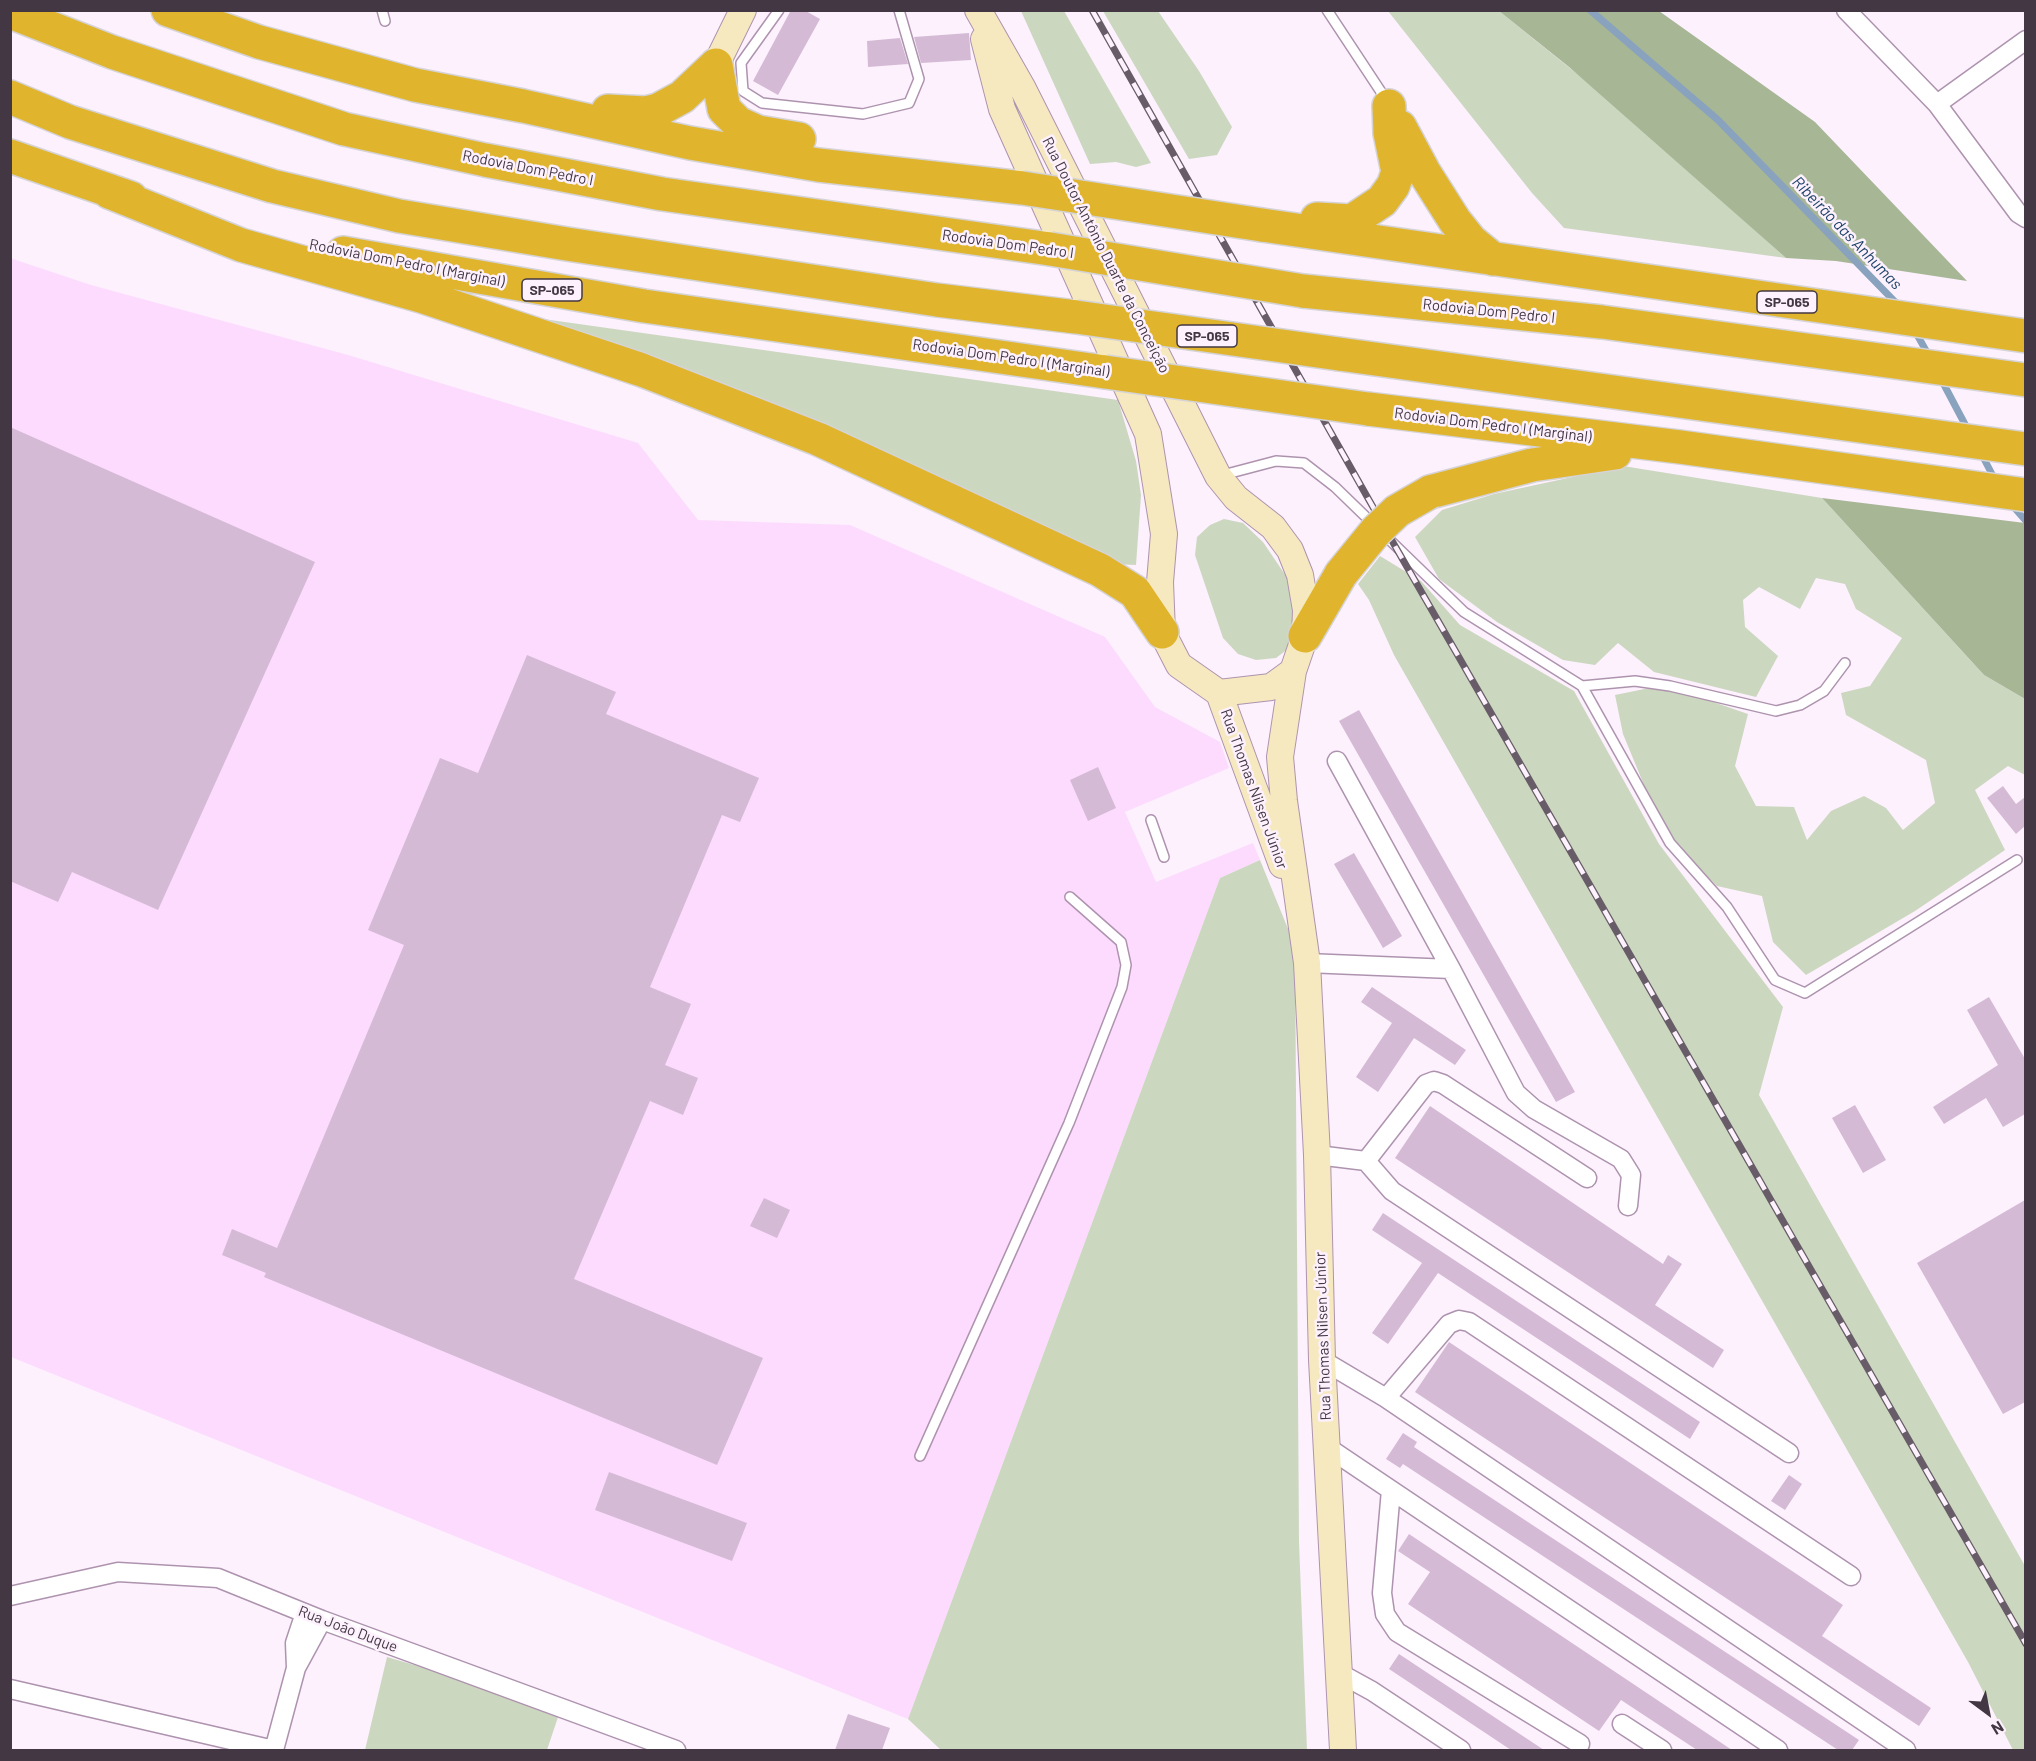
<!DOCTYPE html>
<html>
<head>
<meta charset="utf-8">
<style>
	body { margin:0 }
	#map { position:relative; width:2036px; height:1761px; overflow:hidden; background:#fcf1fd; font-family:Barlow,sans-serif }
	canvas { display:block }
	.frame { position:absolute; inset:0; border:12px solid #423742; pointer-events:none }
	.north { position:absolute; left:1958px; top:1683px; width:60px; height:60px; -webkit-text-stroke:4px #fcf1fd; paint-order:stroke; rotate:148deg; font-size:16px; font-weight:700; line-height:24px; text-align:center; color:#423742 }
	.north::after { content:''; display:block; margin:auto; width:21px; height:27px; background:#423742; clip-path:polygon(50% 0,100% 100%,50% 72%,0 100%) }
</style>
</head>
<body>
<div id="map">
<canvas width="2036" height="1761"></canvas>
<div class="frame"></div>
<div class="north">N</div>
</div>
<script>
const ctx = document.querySelector('canvas').getContext('2d');
ctx.lineJoin = 'round';
function fillPath(path, color) { ctx.fillStyle = color; ctx.fill(path, 'evenodd'); }
const toPath = rows => new Path2D(rows.map(r => 'M' + r).join(''));
function trace(path, color, width, dash) { ctx.strokeStyle = color; ctx.lineWidth = width; ctx.lineCap = dash ? 'butt' : 'round'; ctx.setLineDash(dash || []); ctx.stroke(path); }
function label(font, color, halo, rows, align = 'center') {
  ctx.font = font + ' Barlow,sans-serif'; ctx.lineWidth = 5; ctx.setLineDash([]); ctx.textBaseline = 'middle'; ctx.strokeStyle = halo; ctx.fillStyle = color; for (const [text, x, y, turn = 0] of rows) {
    ctx.save(); ctx.translate(x, y); ctx.rotate((+turn || 0) * Math.PI / 180); ctx.textAlign = isNaN(turn) ? turn : align; if (halo) ctx.strokeText(text, 0, 0); ctx.fillText(text, 0, 0); ctx.restore();
  }
}
fillPath(toPath([
	[10,258,91,285,348,355,638,443,698,520,850,525,1105,637,1155,707,1220,742,1229,768,1125,812,1156,882,1253,843,1260,860,1220,878,908,1719,11,1357]
]), '#fddbfe');
fillPath(toPath([
	[1021,11,1064,11,1151,163,1136,167,1116,162,1090,164],
	[1103,11,1158,11,1199,71,1232,127,1217,155,1189,159],
	[1388,11,1499,11,1602,94,1786,258,1564,228,1532,193],
	[515,315,1118,400,1136,461,1141,495,1136,565,1111,564],
	[1623,466,1822,498,1984,675,2025,699,2025,775,2008,766,1975,790,2005,850,1915,911,1806,975,1773,942,1762,896,1717,886,1665,836,1623,734,1615,695,1664,685,1748,714,1735,766,1756,806,1794,807,1807,840,1831,811,1864,796,1886,808,1903,830,1935,803,1926,760,1846,715,1841,693,1870,686,1902,638,1856,609,1845,584,1816,578,1800,609,1759,587,1743,600,1745,627,1778,656,1756,697,1654,672,1618,643,1595,665,1563,660,1497,622,1439,579,1415,537,1442,510,1494,494],
	[1224,519,1243,523,1263,542,1288,579,1298,604,1293,645,1276,658,1256,660,1238,654,1223,638,1195,555,1197,537,1210,525],
	[1380,556,1421,581,1460,625,1574,691,1659,844,1783,1007,1759,1095,2025,1566,2025,1750,2013,1750,1968,1662,1394,655,1369,600,1358,584],
	[1260,860,1295,946,1299,1542,1307,1750,941,1750,908,1719,1220,878],
	[387,1657,561,1708,547,1750,365,1750]
]), '#ccd7c0');
fillPath(toPath([
	[1499,11,1659,11,1815,122,1967,281,1836,261,1786,258,1569,67],
	[1822,498,2025,523,2025,699,1984,675]
]), '#a7b695');
trace(toPath([
	[1590,10,1718,120,1900,307],
	[1915,331,1929,356],
	[1941,379,1968,430],
	[1981,453,1995,480],
	[2011,504,2026,521]
]), '#89a2be', 7);
fillPath(toPath([
	[791,10,804,10,820,19,778,95,753,81],
	[969,33,971,60,921,63,914,37],
	[900,38,908,64,868,67,867,41],
	[10,427,315,562,158,910,72,872,58,902,10,881],
	[527,655,616,692,606,714,759,778,740,822,722,815,650,987,691,1004,665,1065,698,1078,683,1115,650,1101,574,1279,763,1358,717,1465,264,1277,266,1273,222,1255,232,1229,277,1248,404,945,368,930,440,758,478,773],
	[1359,710,1575,1092,1556,1102,1339,721],
	[1098,767,1116,808,1088,821,1070,780],
	[2003,786,2016,804,2025,797,2025,826,2016,834,1987,798],
	[1354,853,1402,936,1383,948,1334,864],
	[1372,987,1466,1050,1455,1065,1414,1038,1378,1092,1356,1077,1392,1023,1361,1002],
	[1989,997,2025,1059,2025,1114,2003,1127,1986,1098,1944,1124,1933,1107,1998,1065,1967,1010],
	[1855,1105,1886,1160,1863,1173,1832,1118],
	[1430,1106,1663,1264,1668,1255,1682,1264,1655,1305,1724,1350,1713,1368,1395,1158],
	[764,1198,790,1210,777,1238,750,1226],
	[2025,1200,2025,1402,2003,1414,1917,1263],
	[1383,1213,1700,1422,1690,1439,1438,1273,1388,1344,1372,1333,1422,1263,1372,1230],
	[1449,1342,1843,1605,1822,1636,1931,1708,1919,1726,1415,1392],
	[1403,1433,1417,1442,1414,1447,1859,1740,1852,1750,1838,1750,1403,1464,1400,1468,1386,1459],
	[609,1472,747,1523,732,1561,595,1510],
	[1789,1475,1802,1484,1785,1510,1771,1501],
	[1409,1534,1732,1750,1697,1750,1621,1700,1599,1731,1408,1604,1430,1572,1398,1551],
	[1399,1654,1544,1750,1511,1750,1389,1669],
	[848,1714,890,1728,882,1750,835,1750]
]), '#d5bad6');
const lane = toPath([
	[382,10,385,21],
	[779,10,741,63,743,91,762,103,863,114,909,103,919,79,899,10],
	[1327,10,1387,101],
	[1219,476,1276,461,1304,463,1335,487,1464,612,1582,686,1670,843,1727,907,1775,980,1805,993,2017,860],
	[1582,686,1635,681,1670,686,1776,711,1800,705,1824,691,1845,663],
	[1151,820,1164,857],
	[920,1456,1069,1123,1122,987,1126,965,1121,942,1070,897]
]);
const street = toPath([
	[1846,10,1937,104,2018,213,2026,218],
	[1937,104,2026,40],
	[1337,761,1451,969,1516,1093,1534,1109,1621,1159,1631,1175,1628,1206],
	[1307,963,1451,969],
	[1317,1155,1366,1161,1392,1191,1789,1453],
	[1366,1161,1426,1084,1434,1081,1443,1084,1587,1178],
	[1322,1360,1386,1398,1906,1750],
	[1386,1398,1449,1324,1459,1320,1469,1322,1851,1576],
	[1327,1447,1391,1490],
	[10,1596,118,1572,218,1578,322,1620,676,1750],
	[296,1668,322,1620],
	[1341,1674,1372,1691,1461,1750],
	[10,1689,274,1750],
	[1622,1724,1662,1750],
	[1580,1744,1397,1632,1385,1614,1382,1593,1391,1490,1778,1750],
	[274,1750,296,1668,295,1643,305,1613]
]);
const secondary = toPath([
	[978,10,1023,89,1218,476,1236,498,1273,527,1290,550,1300,575,1306,610,1305,636,1293,671,1280,757,1284,801,1307,963,1317,1155,1322,1360,1343,1750],
	[984,39,1002,109,1148,434,1164,534,1160,582,1162,632,1179,665,1219,693,1282,865],
	[716,65,743,10],
	[1219,693,1271,687,1293,671]
]);
const highway = toPath([
	[168,10,259,42,415,85,523,106,690,143,818,165,1022,188],
	[10,12,112,52,344,129,485,160,662,194,1050,249],
	[716,65,724,109,738,123,758,132,799,139],
	[10,97,70,122,272,186,399,216,567,244,937,300,1076,317],
	[608,111,646,113,658,110,682,97,716,65],
	[1400,127,1424,172,1455,221,1471,241,1493,259],
	[10,156,131,198],
	[109,192,241,245,421,296,642,370,818,439,1100,570,1135,592,1162,632],
	[1317,219,1352,221,1382,201,1393,186,1398,172,1390,133,1389,106],
	[1262,225,2026,336],
	[343,253,644,306,1105,372],
	[1303,291,1602,322,2026,380],
	[1339,354,2026,449],
	[1368,409,1680,447,2026,495],
	[1430,492,1532,465,1615,453],
	[1305,636,1341,574]
]);
trace(lane, '#ae93af', 12);
trace(street, '#ae93af', 21);
trace(secondary, '#ae93af', 28);
trace(highway, '#d5d3d5', 36);
trace(lane, '#fff', 9);
trace(street, '#fff', 18);
trace(secondary, '#f6e9c0', 26);
trace(highway, '#e0b52d', 33);
const rail = toPath([
	[1092,10,1395,546,2026,1644]
]);
trace(rail, '#675c67', 7);
trace(rail, '#fcf1fd', 4.5, [14]);
const highwayBridge = toPath([
	[1022,188,1262,225],
	[1050,249,1303,291],
	[1076,317,1339,354],
	[1105,372,1368,409],
	[1341,574,1376,531,1397,511,1430,492]
]);
trace(highwayBridge, '#d5d3d5', 36, []);
trace(highwayBridge, '#e0b52d', 33);
for (const [x, y, w] of [
	[552,290,60],
	[1787,302,60],
	[1207,336,60]
]) { const box = new Path2D(); box.roundRect(x - w / 2, y - 11, w, 22, 4.5); ctx.fillStyle = '#fcf1fd'; ctx.fill(box); trace(box, '#423742', 1.5); }
label('bold 14px', '#423742', null, [
	["SP-065",552,290],
	["SP-065",1787,302],
	["SP-065",1207,336]
]);
label('15px', '#423742', '#fcf1fd', [
	["Rodovia Dom Pedro I",528,168,11],
	["Rodovia Dom Pedro I",1008,244,8],
	["Rua Doutor Antônio Duarte da Conceição",1106,255,63],
	["Rodovia Dom Pedro I (Marginal)",407,263,11],
	["Rodovia Dom Pedro I",1489,311,6],
	["Rodovia Dom Pedro I (Marginal)",1011,358,8],
	["Rodovia Dom Pedro I (Marginal)",1493,425,7],
	["Rua Thomas Nilsen Júnior",1254,789,70],
	["Rua Thomas Nilsen Júnior",1323,1336,-92],
	["Rua João Duque",348,1629,21]
]);
label('italic 16px', '#1c4168', '#fcf1fd', [
	["Ribeirão das Anhumas",1847,233,46]
]);
</script>
</body>
</html>
